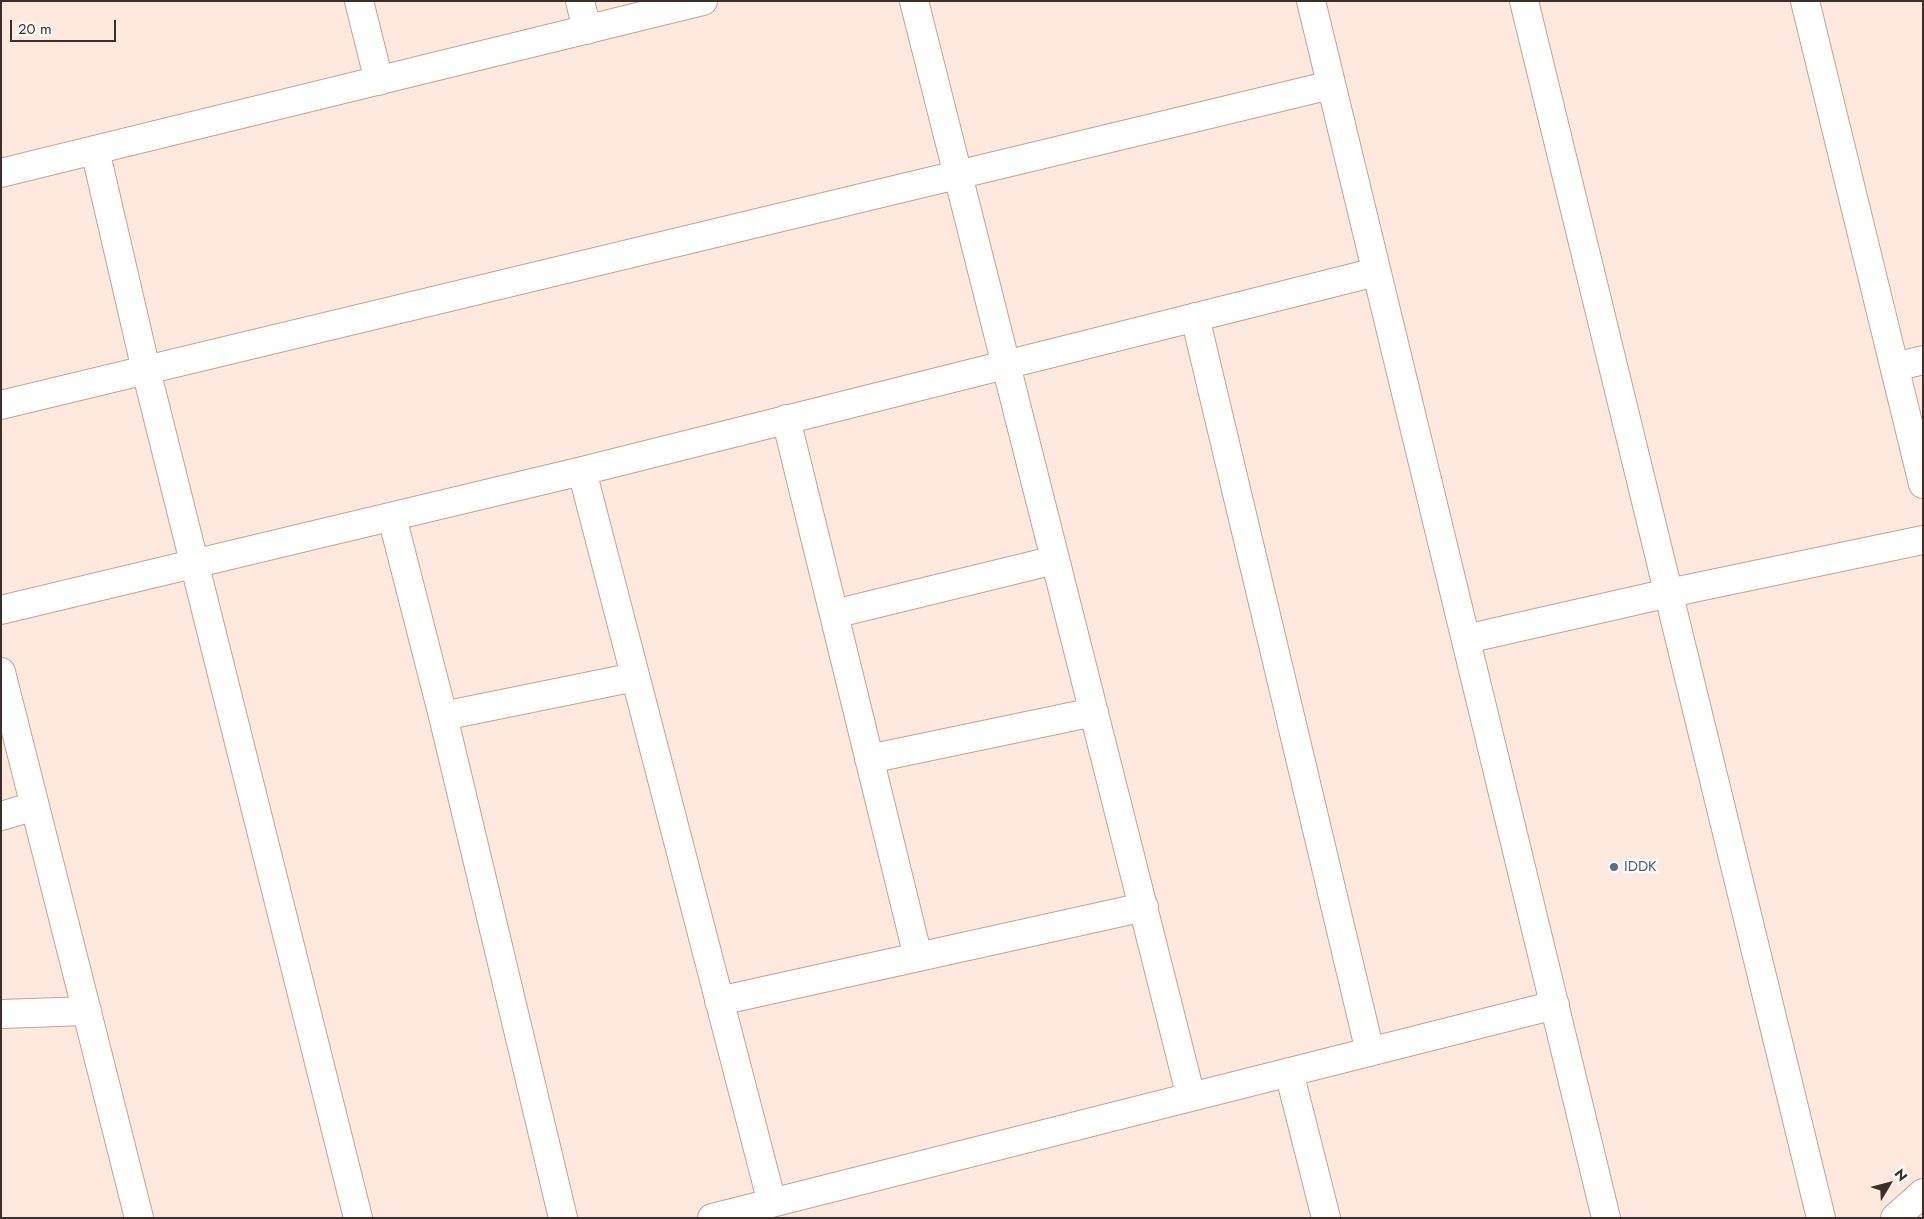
<!DOCTYPE html>
<html>
<head>
<meta charset="utf-8">
<style>
	body { margin:0 }
	#map { position:relative; width:1924px; height:1219px; overflow:hidden; background:#ffe8de; font-family:Jost,sans-serif }
	canvas { display:block }
	.frame { position:absolute; inset:0; border:2px solid #3c2e28; pointer-events:none }
	.north { position:absolute; left:1864px; top:1159px; width:50px; height:50px; -webkit-text-stroke:4px #fff; paint-order:stroke; rotate:53deg; font-size:14px; font-weight:700; line-height:20px; text-align:center; color:#3c2e28 }
	.north::after { content:''; display:block; margin:auto; width:18px; height:22px; background:#3c2e28; clip-path:polygon(50% 0,100% 100%,50% 72%,0 100%) }
	.scale { position:absolute; left:10px; top:20px; width:106px; height:22px; box-sizing:border-box; border:2px solid #3c2e28; border-top:0; padding-left:6px; font-size:15px; line-height:18px; white-space:nowrap; color:#3c2e28; -webkit-text-stroke:4px #fff; paint-order:stroke }
</style>
</head>
<body>
<div id="map">
<canvas width="1924" height="1219"></canvas>
<div class="frame"></div>
<div class="north">N</div>
<div class="scale">20 m</div>
</div>
<script>
const ctx = document.querySelector('canvas').getContext('2d');
ctx.lineJoin = 'round';
const toPath = rows => new Path2D(rows.map(r => 'M' + r).join(''));
function trace(path, color, width, dash) { ctx.strokeStyle = color; ctx.lineWidth = width; ctx.lineCap = dash ? 'butt' : 'round'; ctx.setLineDash(dash || []); ctx.stroke(path); }
function label(font, color, halo, rows, align = 'center') {
  ctx.font = font + ' Jost,sans-serif'; ctx.lineWidth = 4.5; ctx.setLineDash([]); ctx.textBaseline = 'middle'; ctx.strokeStyle = halo; ctx.fillStyle = color; for (const [text, x, y, turn = 0] of rows) {
    ctx.save(); ctx.translate(x, y); ctx.rotate((+turn || 0) * Math.PI / 180); ctx.textAlign = isNaN(turn) ? turn : align; if (halo) ctx.strokeText(text, 0, 0); ctx.fillText(text, 0, 0); ctx.restore();
  }
}
const minor = toPath([
	[359,1,379,81],
	[580,1,587,30],
	[914,1,1191,1097],
	[1311,1,1606,1218],
	[1524,1,1821,1218],
	[95,150,146,370,358,1218],
	[1,173,703,1],
	[1195,317,1370,1052],
	[1895,367,1923,360],
	[1,405,1331,85],
	[786,419,918,957],
	[582,471,772,1203],
	[392,517,443,716,563,1218],
	[1,610,582,471,1376,272],
	[834,614,1055,560],
	[1466,639,1669,593,1923,540],
	[1,672,139,1218],
	[443,716,635,677],
	[869,759,1094,712],
	[1,816,35,806],
	[719,1001,1144,907],
	[1,1014,87,1011],
	[1289,1072,1326,1218],
	[712,1218,1555,1005],
	[1895,1218,1923,1193]
]);
const tertiary = toPath([
	[1805,1,1923,484]
]);
trace(minor, '#c6a292', 30);
trace(tertiary, '#c6a292', 30);
trace(minor, '#fff', 28);
trace(tertiary, '#fff', 28);
for (const [x, y, r, color] of [
	[1614,867,5,"#5c6f8a"]
]) { const dot = new Path2D(); dot.arc(x, y, r, 0, 2 * Math.PI); ctx.fillStyle = color; ctx.fill(dot); trace(dot, '#fff', 2); }
label('15px', '#4e5e75', '#fff', [
	["IDDK",1624,867]
], 'left');
</script>
</body>
</html>
